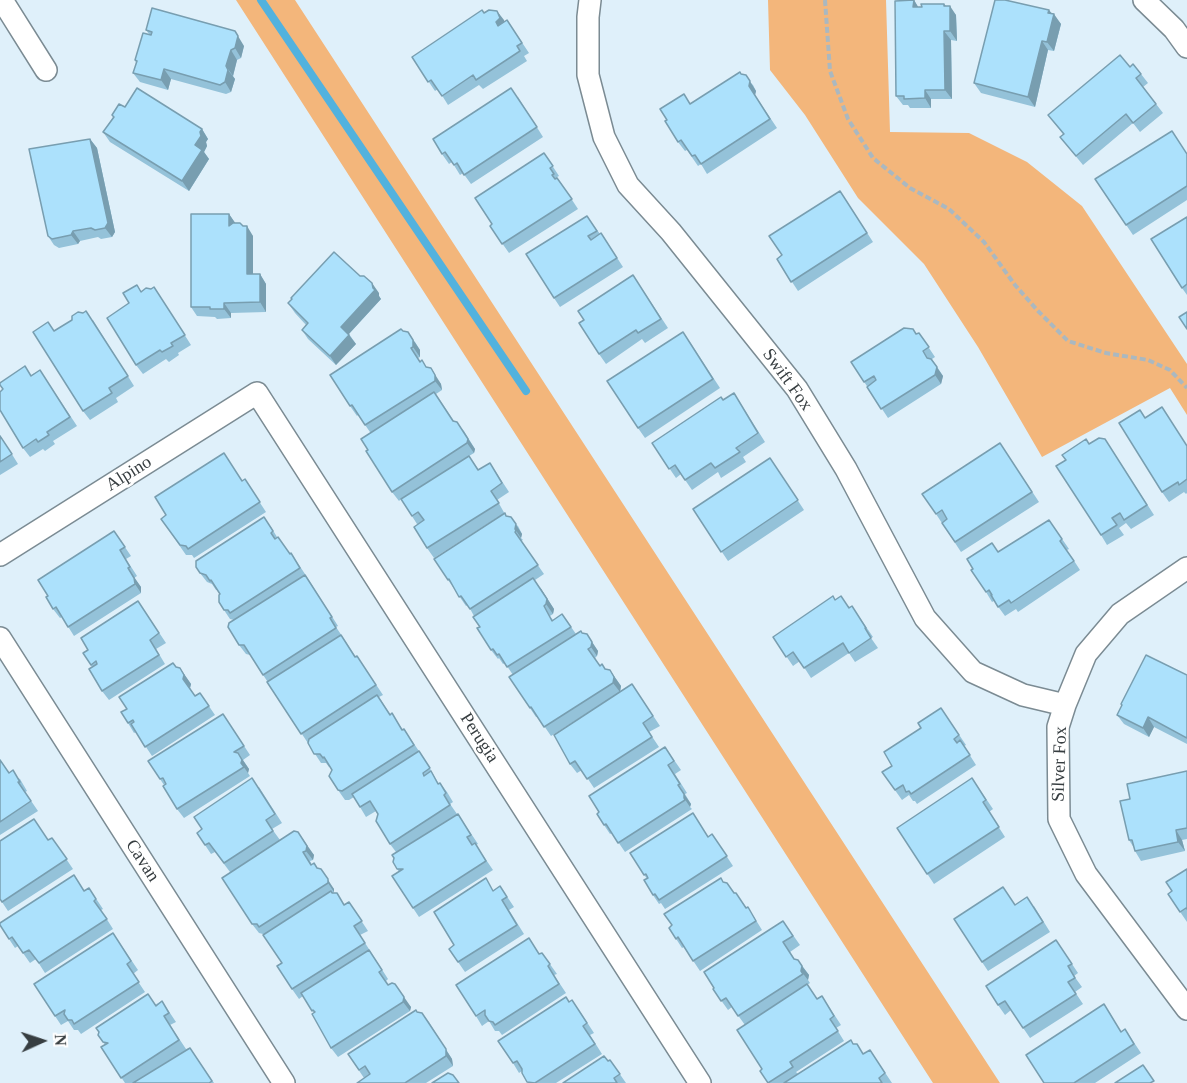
<!DOCTYPE html>
<html>
<head>
<meta charset="utf-8">
<style>
	body { margin:0 }
	#map { position:relative; width:1187px; height:1083px; overflow:hidden; background:#dff0fa; font-family:"Times New Roman",serif }
	canvas { display:block }
	.north { position:absolute; left:12px; top:1011px; width:60px; height:60px; -webkit-text-stroke:4px #fff; paint-order:stroke; rotate:87deg; font-size:16px; font-weight:700; line-height:24px; text-align:center; color:#373e41 }
	.north::after { content:''; display:block; margin:auto; width:21px; height:27px; background:#373e41; clip-path:polygon(50% 0,100% 100%,50% 72%,0 100%) }
</style>
</head>
<body>
<div id="map">
<canvas width="1187" height="1083"></canvas>
<div class="north">N</div>
</div>
<script>
const ctx = document.querySelector('canvas').getContext('2d');
ctx.lineJoin = 'round';
function fillPath(path, color) { ctx.fillStyle = color; ctx.fill(path, 'evenodd'); }
const toPath = rows => new Path2D(rows.map(r => 'M' + r).join(''));
function trace(path, color, width, dash) { ctx.strokeStyle = color; ctx.lineWidth = width; ctx.lineCap = dash ? 'butt' : 'round'; ctx.setLineDash(dash || []); ctx.stroke(path); }
function label(font, color, halo, rows, align = 'center') {
  ctx.font = font + ' "Times New Roman",serif'; ctx.lineWidth = 5; ctx.setLineDash([]); ctx.textBaseline = 'middle'; ctx.strokeStyle = halo; ctx.fillStyle = color; for (const [text, x, y, turn = 0] of rows) {
    ctx.save(); ctx.translate(x, y); ctx.rotate((+turn || 0) * Math.PI / 180); ctx.textAlign = isNaN(turn) ? turn : align; if (halo) ctx.strokeText(text, 0, 0); ctx.fillText(text, 0, 0); ctx.restore();
  }
}
fillPath(toPath([
	[236,0,295,0,1000,1083,933,1083],
	[768,0,886,0,890,132,969,133,1027,162,1082,206,1187,364,1187,415,1170,388,1042,457,978,347,924,264,858,198,805,115,770,70]
]), '#f3b67b');
trace(toPath([
	[261,0,526,391]
]), '#52b2de', 8);
const minor = toPath([
	[2,0,46,70],
	[590,0,588,17,588,75,604,137,628,185,671,232,797,389,846,469,925,618,973,672,1023,695,1065,705],
	[1144,0,1174,29,1187,47],
	[0,555,257,393,700,1083],
	[1187,568,1120,614,1086,654,1065,705,1058,727,1059,819,1086,874,1187,1009],
	[0,638,284,1083]
]);
trace(minor, '#7b8b93', 24);
trace(toPath([
	[825,0,830,71,848,119,873,158,910,188,949,209,984,242,1015,285,1038,311,1068,341,1106,353,1148,360,1170,370,1187,388]
]), '#aab8c0', 4, [6, 3]);
trace(minor, '#fff', 21);
fillPath(toPath([
	[914,0,918,7,944,4,956,15,957,41,951,40,952,99,931,99,931,108,910,108,908,105,903,105,896,96],
	[497,11,504,22,507,20,529,53,524,56,527,61,483,89,479,85,448,105,438,89,435,91,412,57,484,13],
	[1052,14,1061,24,1054,51,1048,50,1035,107,981,93,974,83],
	[146,30,244,46,241,58,237,60,233,76,235,79,231,92,226,94,171,79,168,90,140,82,133,73,136,63,135,60,149,34],
	[1130,67,1141,74,1148,83,1143,87,1163,113,1140,132,1133,123,1083,165,1060,137,1063,134,1048,115],
	[742,74,753,85,756,91,755,95,777,128,707,174,701,164,698,166,687,150,685,151,678,142,691,104],
	[518,97,543,137,471,184,463,173,460,175,452,162,449,164,442,154],
	[125,107,202,129,208,139,206,142,207,146,204,152,209,159,189,191,110,142,103,132,113,117,112,115],
	[90,139,97,148,115,232,112,237,101,239,98,237,80,241,78,244,59,248,54,245,48,236],
	[544,153,559,176,557,177,578,209,509,253,490,226],
	[1187,154,1187,200,1133,235,1095,179],
	[846,200,873,242,798,291,777,259],
	[229,214,235,223,253,236,253,274,260,274,266,284,266,312,231,313,231,318,217,319,215,317,197,316,191,307],
	[587,216,600,234,601,233,623,267,560,307,554,298],
	[1187,217,1187,295,1182,288],
	[639,284,668,328,645,343,642,339,606,364,599,354],
	[137,285,141,291,151,289,154,287,191,345,178,353,179,355,169,362,166,359,143,374,136,365,129,303],
	[379,293,379,296,381,299,349,334,356,344,336,365,308,339,302,330,306,325,295,313,288,303],
	[93,320,134,386,116,398,118,402,90,420,83,411,48,322,54,331],
	[403,331,415,342,420,350,420,357,418,358,420,362,427,367,441,384,442,390,436,394,454,421,464,431,475,449,474,453,469,456,479,470,490,463,509,492,497,500,506,516,518,526,522,534,521,538,523,540,521,541,544,574,535,580,554,609,553,614,550,616,553,620,562,614,576,634,582,633,587,634,598,651,597,656,595,658,600,666,606,669,616,679,621,686,620,692,551,736,538,717,536,717,509,677,513,675,505,663,503,664,499,658,498,659,491,650,474,616,468,605,466,606,448,580,498,517,434,558,427,548,417,524,401,499,399,501,392,492,368,450,370,432,358,415,357,416,350,406],
	[919,333,935,357,932,359,943,376,941,384,888,418,851,362],
	[690,342,720,388,645,438,638,428],
	[40,370,77,426,53,441,55,444,45,451,43,449,30,457,23,448,31,375],
	[734,393,765,442,743,457,746,462,721,478,718,472,692,490,681,474,676,478,652,443],
	[1168,417,1187,446,1187,493,1186,494,1184,492,1169,502,1162,492,1145,418],
	[0,435,18,464,0,475],
	[1000,443,1039,502,961,552,936,514],
	[1089,444,1111,448,1154,515,1131,529,1126,523,1119,528,1124,535,1107,545,1101,535,1066,460],
	[770,458,804,510,728,561,693,509],
	[243,481,251,489,266,512,194,558,192,555,186,555,161,519],
	[1049,520,1069,549,1067,550,1080,570,1018,612,1016,609,1005,616,994,601,992,602,986,592,973,569,998,552],
	[271,527,277,537,290,554,291,553,307,577,338,626,336,627,356,657,357,656,383,695,379,697,390,714,398,723,403,730,404,729,425,760,439,784,440,783,447,792,453,802,450,804,457,814,458,814,478,844,476,845,493,870,419,917,413,908,399,872,393,862,396,852,390,844,376,811,366,817,354,797,349,800,345,800,338,790,332,770,330,767,329,767,326,763,321,763,250,655,246,654,239,645,234,620,230,619,224,610,220,594,217,590,216,590,212,584,207,582,200,573],
	[114,531,131,556,126,559,137,576,134,578,141,587,141,593,74,636,62,617,60,618,53,609],
	[836,599,850,607,852,606,873,637,871,638,878,648,855,662,849,653,811,678,800,661,793,666,773,637],
	[138,601,166,643,156,649,165,664,109,700,102,691,92,667,83,653,88,650],
	[176,667,180,668,186,677,191,684,190,688,195,696,200,693,215,715,152,756,136,732,134,733,128,723,127,709],
	[1187,675,1187,744,1154,727,1149,737,1124,724,1117,715],
	[632,684,660,726,649,732,659,747,594,788,582,770,577,773,570,764],
	[941,708,966,745,964,746,976,765,917,804,915,801,913,801,909,795,902,800,882,772,892,766,921,728],
	[223,714,250,755,243,760,249,769,248,773,250,776,184,818,177,809,164,785,148,761],
	[665,747,681,770,675,774,687,793,685,794,691,804,690,807,692,809,625,852,612,833,610,834,604,825],
	[0,759,9,773,20,779,27,791,25,792,38,811,0,835],
	[1187,771,1187,839,1182,840,1185,851,1141,861,1135,851,1134,848,1129,840,1130,799],
	[972,778,993,809,989,812,1005,837,934,884,897,828],
	[259,787,282,823,272,829,280,840,294,831,314,855,313,860,310,861,312,865,317,868,334,889,334,892,333,893,345,905,349,902,368,931,360,935,388,979,386,981,389,985,411,1007,410,1011,338,1057,331,1048,314,1013,303,996,299,999,292,989,282,963,263,934,259,933,252,924,230,872,215,852,211,854,197,833],
	[693,813,708,837,712,834,733,866,665,909,661,903,659,904,653,895,647,879,630,853],
	[52,838,73,869,8,911,0,899,49,840],
	[1187,869,1187,922,1168,894,1172,891],
	[723,882,735,893,754,917,762,930,700,971,684,947,682,948,669,928],
	[500,886,514,907,509,910,524,934,465,972,449,949,454,945,494,890],
	[89,888,103,909,101,910,113,929,45,973,36,959,30,963,18,946,15,948,9,939],
	[1015,905,1034,906,1050,932,988,971,982,962],
	[783,921,800,945,790,952,795,960,798,960,809,975,808,980,810,983,807,985,817,999,822,996,841,1025,836,1028,844,1041,796,1072,798,1074,853,1044,864,1054,870,1050,892,1083,768,1083,745,1025,732,1007,728,1010,713,989],
	[113,933,138,970,133,974,145,992,81,1034,78,1030,74,1030,68,1021,61,1025,55,1016],
	[1056,940,1078,973,1074,976,1082,987,1075,992,1083,1004,1030,1038,1011,1010,1005,1015,998,1005],
	[542,953,557,974,554,975,566,993,502,1035,499,1031,495,1031,489,1021,482,1026,476,1016],
	[162,1001,176,1022,170,1025,186,1049,190,1048,214,1083,125,1083,101,1047,105,1045,98,1035],
	[570,1002,579,1010,594,1033,590,1035,602,1054,556,1083,528,1083,522,1073,522,1071,519,1073,513,1063],
	[417,1012,422,1013,429,1022,452,1059,453,1066,426,1083,357,1083,364,1078,348,1054],
	[1110,1013,1121,1032,1125,1029,1141,1053,1095,1083,1044,1083],
	[610,1060,626,1083,563,1083,608,1061]
]), '#94c2d9');
fillPath(toPath([
	[914,0,920,10,913,7],
	[944,4,950,12,950,6,956,15,957,41,950,31],
	[1049,10,1054,16,1054,14,1061,24,1054,51,1047,42],
	[497,11,504,20,506,28,498,26,496,22],
	[235,31,244,46,241,58,235,48],
	[944,31,951,40,952,99,945,90],
	[1042,41,1048,50,1035,107,1028,97],
	[231,50,237,60,233,76,226,66],
	[164,69,171,79,168,90,161,80],
	[228,70,235,79,231,92,225,82],
	[746,75,756,91,755,95,777,128,749,86],
	[925,90,931,99,931,108,925,98],
	[202,129,208,139,206,142,207,146,204,152,209,159,189,191,182,181,195,145],
	[90,139,97,148,115,232,112,237,105,228],
	[229,214,236,224,229,226],
	[247,226,253,236,253,284,247,274],
	[73,231,80,241,78,244,71,235],
	[260,274,266,284,266,312,260,302],
	[372,283,379,293,379,296,381,299,347,336,341,327,373,288],
	[224,303,231,313,231,318,224,309],
	[408,332,420,350,420,357,413,347],
	[349,335,356,344,336,365,330,356],
	[931,359,943,376,941,384,935,375],
	[431,368,441,384,442,390,435,381],
	[457,422,475,449,474,453,467,443],
	[511,517,522,534,521,538,515,529],
	[128,568,141,587,141,593,135,584],
	[540,587,554,609,553,614,546,604],
	[592,642,598,651,597,656,591,647],
	[180,668,191,684,190,688,183,679],
	[610,670,621,686,620,692,613,683],
	[1148,717,1154,727,1149,737,1143,728],
	[238,753,249,769,248,773,241,763],
	[678,785,691,804,690,807,684,798],
	[1176,830,1182,840,1185,851,1178,842],
	[298,832,314,855,313,860,306,851],
	[321,869,334,889,334,892,328,883],
	[802,966,809,975,808,980,801,971],
	[395,984,411,1007,410,1011,403,1002],
	[422,1013,452,1059,453,1066,446,1056]
]), '#789eb0');
const building = toPath([
	[914,0,913,7,922,7,921,4,944,4,944,6,950,6,950,31,944,31,945,90,925,90,925,98,904,99,904,96,896,96,895,1,914,0],
	[995,0,1005,0,1049,10,1048,13,1054,14,1047,42,1042,41,1028,97,974,83,995,0],
	[152,8,235,31,238,36,235,48,231,50,226,66,228,70,225,82,220,85,164,69,161,80,133,73,137,61,135,60,143,33,151,35,152,32,146,30,152,8],
	[482,10,484,13,489,10,497,11,500,18,496,22,498,26,507,20,522,43,517,46,520,51,476,80,473,75,442,96,431,80,428,82,412,57,482,10],
	[1120,55,1130,67,1133,64,1141,74,1136,78,1156,104,1133,123,1126,114,1076,156,1060,137,1064,134,1048,115,1120,55],
	[740,72,741,74,746,75,750,81,749,86,770,119,701,164,695,155,692,156,681,140,678,142,665,121,667,120,660,109,684,94,690,104,740,72],
	[137,88,202,129,200,132,201,136,195,145,202,150,182,181,103,132,114,117,112,115,119,104,125,107,137,88],
	[511,88,537,127,464,175,457,163,454,165,445,152,442,154,433,139,511,88],
	[1172,131,1187,154,1187,186,1126,225,1095,179,1172,131],
	[90,139,108,223,105,228,95,230,91,228,73,231,71,235,52,239,48,236,29,149,90,139],
	[544,153,553,166,550,168,554,174,552,175,555,179,557,178,572,199,502,244,490,226,492,224,475,198,544,153],
	[840,191,867,233,791,282,777,259,782,255,769,236,840,191],
	[191,214,229,214,229,226,233,223,240,223,243,226,247,226,247,274,260,274,260,302,224,303,224,309,210,309,210,307,191,307,191,214],
	[587,216,597,231,588,236,591,240,601,233,617,258,554,298,526,254,587,216],
	[1187,217,1187,284,1182,288,1151,239,1187,217],
	[334,252,360,276,364,276,372,283,373,288,375,290,341,327,349,335,330,356,302,330,308,323,288,303,292,299,291,298,334,252],
	[633,275,661,319,638,333,636,330,599,354,579,323,584,320,578,311,633,275],
	[137,285,141,292,146,288,151,289,154,287,185,335,171,343,173,346,162,352,160,350,136,365,107,318,129,303,123,293,137,285],
	[86,311,128,376,109,388,112,393,83,411,33,332,48,322,54,331,72,320,72,316,78,312,83,313,86,311],
	[1187,312,1187,329,1179,317,1187,312],
	[904,328,913,329,916,334,919,333,929,347,923,351,927,358,931,359,937,367,935,375,881,409,867,387,876,380,874,376,864,382,851,362,904,328],
	[401,329,403,331,408,332,413,340,413,347,411,348,420,362,422,360,426,367,431,368,435,375,435,381,365,425,352,405,350,406,330,375,401,329],
	[683,332,713,379,638,428,607,381,683,332],
	[25,366,31,376,40,370,70,417,47,432,49,435,38,442,36,439,23,448,0,410,0,392,3,389,0,385,0,383,25,366],
	[434,392,453,421,457,422,468,439,467,443,392,492,366,451,368,450,361,439,434,392],
	[734,393,758,433,736,448,740,452,715,468,711,463,685,480,675,465,669,469,652,443,721,397,723,400,734,393],
	[1162,407,1187,446,1187,479,1179,485,1178,482,1162,492,1119,423,1140,410,1145,418,1162,407],
	[0,436,12,454,0,462,0,436],
	[1099,438,1105,439,1147,505,1124,520,1120,513,1112,518,1117,525,1101,535,1056,466,1066,460,1062,455,1086,439,1089,444,1099,438],
	[1000,443,1032,492,955,542,942,523,947,519,942,510,936,514,922,494,1000,443],
	[224,453,242,481,245,479,260,502,188,549,186,546,180,545,161,519,166,515,155,497,224,453],
	[469,456,478,470,490,463,502,483,491,491,499,503,427,548,414,527,424,520,418,512,412,516,401,499,469,456],
	[770,458,798,500,721,552,693,509,770,458],
	[505,513,506,516,511,517,516,524,515,529,516,531,515,532,538,565,470,609,461,596,459,597,449,579,448,580,434,559,505,513],
	[264,517,273,531,271,533,275,539,278,537,290,554,291,553,300,568,230,613,228,610,224,610,219,602,219,595,220,594,211,580,210,581,206,575,200,573,196,567,196,561,264,517],
	[1049,520,1062,539,1060,541,1074,561,1011,603,1009,600,998,607,991,595,992,595,989,590,986,592,971,570,973,569,967,559,992,543,998,552,1049,520],
	[114,531,125,547,120,550,130,567,128,568,134,578,135,584,68,627,56,607,53,609,46,597,48,596,38,580,114,531],
	[305,575,332,617,330,618,336,628,263,675,244,645,239,645,228,627,229,623,305,575],
	[533,578,547,599,546,604,544,606,552,621,562,614,571,627,507,667,499,654,497,655,493,649,491,650,477,628,480,627,473,617,533,578],
	[833,596,835,600,841,596,849,608,852,606,866,628,865,628,871,638,849,653,843,643,804,668,793,652,786,657,773,637,833,596],
	[138,601,159,633,150,640,159,655,102,691,89,669,97,664,96,661,91,665,83,653,88,650,81,638,138,601],
	[581,631,582,633,587,634,592,642,591,647,588,649,600,666,602,664,605,669,610,670,614,677,613,683,544,727,531,707,530,708,509,677,581,631],
	[341,635,355,657,357,656,376,685,301,734,267,682,341,635],
	[1146,655,1187,675,1187,738,1148,717,1143,728,1117,715,1122,705,1121,704,1146,655],
	[173,663,176,667,180,668,184,675,183,679,195,696,200,693,209,706,145,747,131,724,134,722,133,720,128,723,121,712,127,709,119,697,173,663],
	[632,684,653,716,643,723,652,737,587,779,575,761,570,764,554,735,632,684],
	[377,695,390,715,392,713,402,730,404,729,414,745,342,791,338,790,329,776,332,770,324,757,323,758,320,754,314,754,308,743,309,739,377,695],
	[941,708,959,735,954,739,957,743,960,740,970,755,911,794,909,791,906,792,903,785,895,790,882,772,892,766,884,752,921,728,918,723,941,708],
	[223,714,244,746,234,752,238,753,242,760,241,763,244,767,177,809,163,786,166,784,163,778,160,779,148,761,223,714],
	[665,747,674,761,668,765,680,784,678,785,684,794,684,798,685,800,618,843,606,824,604,825,597,814,599,812,589,796,665,747],
	[419,751,430,768,423,773,424,776,431,771,438,784,440,783,446,793,444,795,450,805,390,844,376,821,378,814,370,801,360,807,352,794,419,751],
	[0,760,9,773,13,770,20,782,18,782,31,801,0,822,0,760],
	[1187,771,1187,828,1176,830,1178,842,1135,851,1132,840,1129,840,1120,801,1130,799,1127,784,1187,771],
	[252,778,275,814,266,820,273,831,224,863,209,843,205,845,197,833,202,829,194,817,252,778],
	[972,778,986,800,983,802,999,827,927,874,897,828,972,778],
	[693,813,708,837,712,834,727,856,659,900,655,894,653,895,644,880,648,878,646,874,644,875,630,853,693,813],
	[458,814,471,835,467,837,472,845,475,843,486,861,413,908,392,876,403,869,397,869,393,862,394,858,392,855,458,814],
	[34,819,48,840,52,838,67,859,2,902,0,899,0,841,34,819],
	[294,831,298,832,307,846,306,851,303,852,311,865,314,863,317,868,321,869,328,879,328,883,259,927,257,924,252,924,222,878,294,831],
	[1187,869,1187,909,1186,908,1180,912,1168,894,1172,891,1166,882,1187,869],
	[74,875,84,891,89,888,96,899,94,901,107,919,39,963,29,950,23,953,12,937,9,939,0,925,0,923,74,875],
	[486,878,493,891,500,886,507,897,502,900,517,925,458,962,449,949,454,945,434,912,486,878],
	[721,878,723,882,727,883,734,893,736,893,746,908,748,907,756,921,693,961,678,937,676,939,669,928,672,925,664,914,721,878],
	[1003,887,1015,905,1027,897,1043,922,982,962,954,919,1003,887],
	[331,891,332,893,337,893,344,905,349,902,362,921,354,926,365,943,292,989,277,966,282,963,263,935,331,891],
	[783,921,793,936,783,942,794,959,798,960,802,966,801,971,803,974,738,1016,726,998,721,1001,713,989,714,988,704,972,783,921],
	[113,933,131,961,127,964,139,982,74,1024,72,1020,68,1020,64,1014,65,1010,55,1016,34,984,113,933],
	[529,938,539,954,542,953,550,964,548,966,559,984,495,1025,493,1022,489,1021,485,1015,485,1010,476,1016,456,985,529,938],
	[1056,940,1072,964,1068,966,1075,978,1068,982,1076,994,1023,1028,1005,1001,998,1005,986,986,1056,940],
	[369,950,382,970,379,972,388,985,392,983,395,984,404,997,403,1002,331,1048,312,1014,315,1012,313,1010,312,1011,301,993,369,950],
	[807,984,817,999,822,996,834,1016,830,1019,838,1031,790,1062,793,1067,768,1083,760,1071,762,1069,737,1030,807,984],
	[148,994,156,1006,162,1001,169,1013,164,1016,179,1040,121,1078,101,1047,108,1043,103,1042,98,1035,99,1032,96,1028,148,994],
	[566,997,569,1002,572,1000,587,1023,583,1026,595,1044,535,1083,527,1082,522,1073,522,1069,517,1061,513,1063,498,1041,566,997],
	[1104,1004,1121,1032,1125,1029,1134,1044,1074,1083,1044,1083,1026,1055,1104,1004],
	[416,1010,417,1012,422,1013,446,1049,446,1056,405,1083,357,1083,370,1074,365,1066,359,1070,348,1054,416,1010],
	[851,1040,853,1044,857,1044,863,1054,870,1050,885,1073,879,1078,882,1083,784,1083,851,1040],
	[190,1048,212,1081,209,1083,133,1083,190,1048],
	[604,1056,608,1061,610,1060,620,1074,614,1078,617,1083,563,1083,604,1056],
	[1143,1065,1154,1081,1150,1083,1115,1083,1143,1065],
	[448,1073,453,1075,459,1083,432,1083,448,1073]
]);
fillPath(building, '#ace1fc');
trace(building, '#789eb0', 1.5);
label('18px', '#373e41', '#fff', [
	["Swift Fox",787,380,54],
	["Alpino",129,474,-32],
	["Perugia",479,738,57],
	["Silver Fox",1060,764,-88],
	["Cavan",142,861,57]
]);
</script>
</body>
</html>
